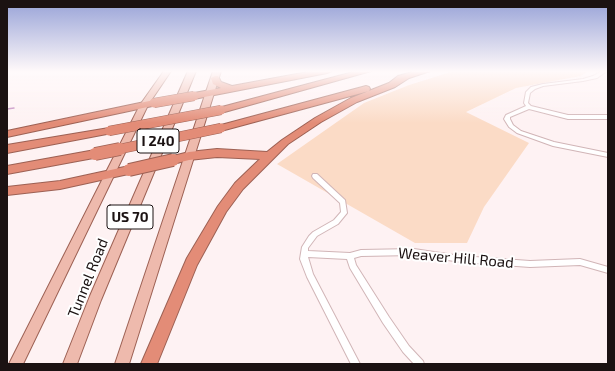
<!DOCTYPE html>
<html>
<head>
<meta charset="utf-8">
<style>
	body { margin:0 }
	#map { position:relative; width:615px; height:371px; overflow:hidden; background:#fef2f3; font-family:"Exo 2",sans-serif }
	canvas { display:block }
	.frame { position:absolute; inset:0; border:8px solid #1b1212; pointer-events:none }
</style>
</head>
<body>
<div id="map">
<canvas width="615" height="371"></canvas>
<div class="frame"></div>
</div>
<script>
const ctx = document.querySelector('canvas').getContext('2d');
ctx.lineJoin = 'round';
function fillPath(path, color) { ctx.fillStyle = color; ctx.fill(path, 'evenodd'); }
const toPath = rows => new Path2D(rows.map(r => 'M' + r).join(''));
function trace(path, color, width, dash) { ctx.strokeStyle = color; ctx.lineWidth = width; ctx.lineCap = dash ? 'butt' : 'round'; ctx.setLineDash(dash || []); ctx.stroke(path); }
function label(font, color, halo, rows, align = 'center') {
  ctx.font = font + ' "Exo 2",sans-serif'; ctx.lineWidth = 4; ctx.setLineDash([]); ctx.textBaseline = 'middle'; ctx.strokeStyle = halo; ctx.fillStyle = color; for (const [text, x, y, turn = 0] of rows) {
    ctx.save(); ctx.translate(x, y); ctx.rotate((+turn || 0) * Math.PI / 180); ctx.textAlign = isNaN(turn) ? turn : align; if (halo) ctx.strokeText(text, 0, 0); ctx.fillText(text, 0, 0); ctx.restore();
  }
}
fillPath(toPath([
	[454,71,588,71,581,76,516,88,466,112,529,143,484,207,467,243,415,243,277,164,364,103,409,85]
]), '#fbdbc6');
trace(toPath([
	[7,109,14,108]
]), '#bf86bd', 1.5);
const street = toPath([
	[602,71,607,71,597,78,583,81,543,86,535,89,530,93,528,103,531,106,568,115,608,115,608,119,568,119,529,109,510,117,510,119,513,125,521,131,554,142,608,153,608,157,553,146,517,133,509,127,504,119,506,115,526,106,524,103,526,92,531,87,543,84,583,79,593,76,602,71],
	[313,174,317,174,345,200,347,213,338,224,317,236,308,248,308,251,350,253,361,250,414,249,461,256,530,261,580,259,608,267,608,273,580,265,530,267,461,262,414,255,361,256,354,258,356,265,389,317,409,346,423,361,424,364,414,364,403,352,383,323,350,268,347,259,308,257,313,274,360,364,351,364,307,277,300,259,302,247,309,236,313,232,334,220,341,212,340,203,313,178,312,176,313,174]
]);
const primary = toPath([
	[164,71,171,71,148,105,23,364,9,364,140,105,164,71],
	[188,71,196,71,101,300,77,364,63,364,90,296,188,71],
	[213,71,221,71,129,364,115,364,213,71]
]);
const highway = toPath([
	[313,71,331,71,327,73,194,99,190,96,194,93,221,88,213,84,211,78,215,76,218,76,221,82,232,86,313,71],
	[357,71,371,71,221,113,216,110,218,108,357,71],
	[416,71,430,71,409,78,395,87,357,102,321,122,288,144,243,189,226,212,197,265,157,364,141,364,187,258,218,206,235,183,260,159,217,157,189,160,173,164,169,163,168,160,169,157,189,152,217,149,267,152,282,140,315,118,351,98,389,83,398,76,416,71],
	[366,86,369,87,370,89,369,91,221,131,216,128,221,125,366,86],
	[154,100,158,103,157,105,7,137,7,131,154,100],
	[109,128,114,131,112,133,7,153,7,145,109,128],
	[95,150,99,151,100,154,99,157,7,174,7,166,95,150],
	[129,166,133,167,134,170,133,173,60,189,7,195,7,187,60,181,129,166]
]);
trace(street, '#d1b5b7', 2);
trace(primary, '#9d6154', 2);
trace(highway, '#9d6154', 2);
fillPath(street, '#fff');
fillPath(primary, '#eebaad');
fillPath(highway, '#e38c77');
const highwayBridgeFar1 = toPath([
	[154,103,194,96],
	[109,131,221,110],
	[115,150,221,128]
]);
const highwayBridge = toPath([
	[95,154,120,149],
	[129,170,173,160]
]);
trace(highwayBridgeFar1, '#9d6154', 10, []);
trace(highwayBridge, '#9d6154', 14, []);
trace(highwayBridgeFar1, '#e38c77', 9);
trace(highwayBridge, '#e38c77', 12);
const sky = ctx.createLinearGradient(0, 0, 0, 123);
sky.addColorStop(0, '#97a2d7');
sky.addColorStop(0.58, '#fff9fa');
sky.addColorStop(1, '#fff9fa00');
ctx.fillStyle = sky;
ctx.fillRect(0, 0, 615, 123);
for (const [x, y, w] of [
	[158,141,42],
	[130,217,46]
]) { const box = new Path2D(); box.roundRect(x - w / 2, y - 12, w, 24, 3); ctx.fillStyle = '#fff'; ctx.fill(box); trace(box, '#1b1212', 1); }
label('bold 14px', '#1b1212', null, [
	["I 240",158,141],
	["US 70",130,217]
]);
label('15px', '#1b1212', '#fff', [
	["Weaver Hill Road",456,258,5],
	["Tunnel Road",88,278,-68]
]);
</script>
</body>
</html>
